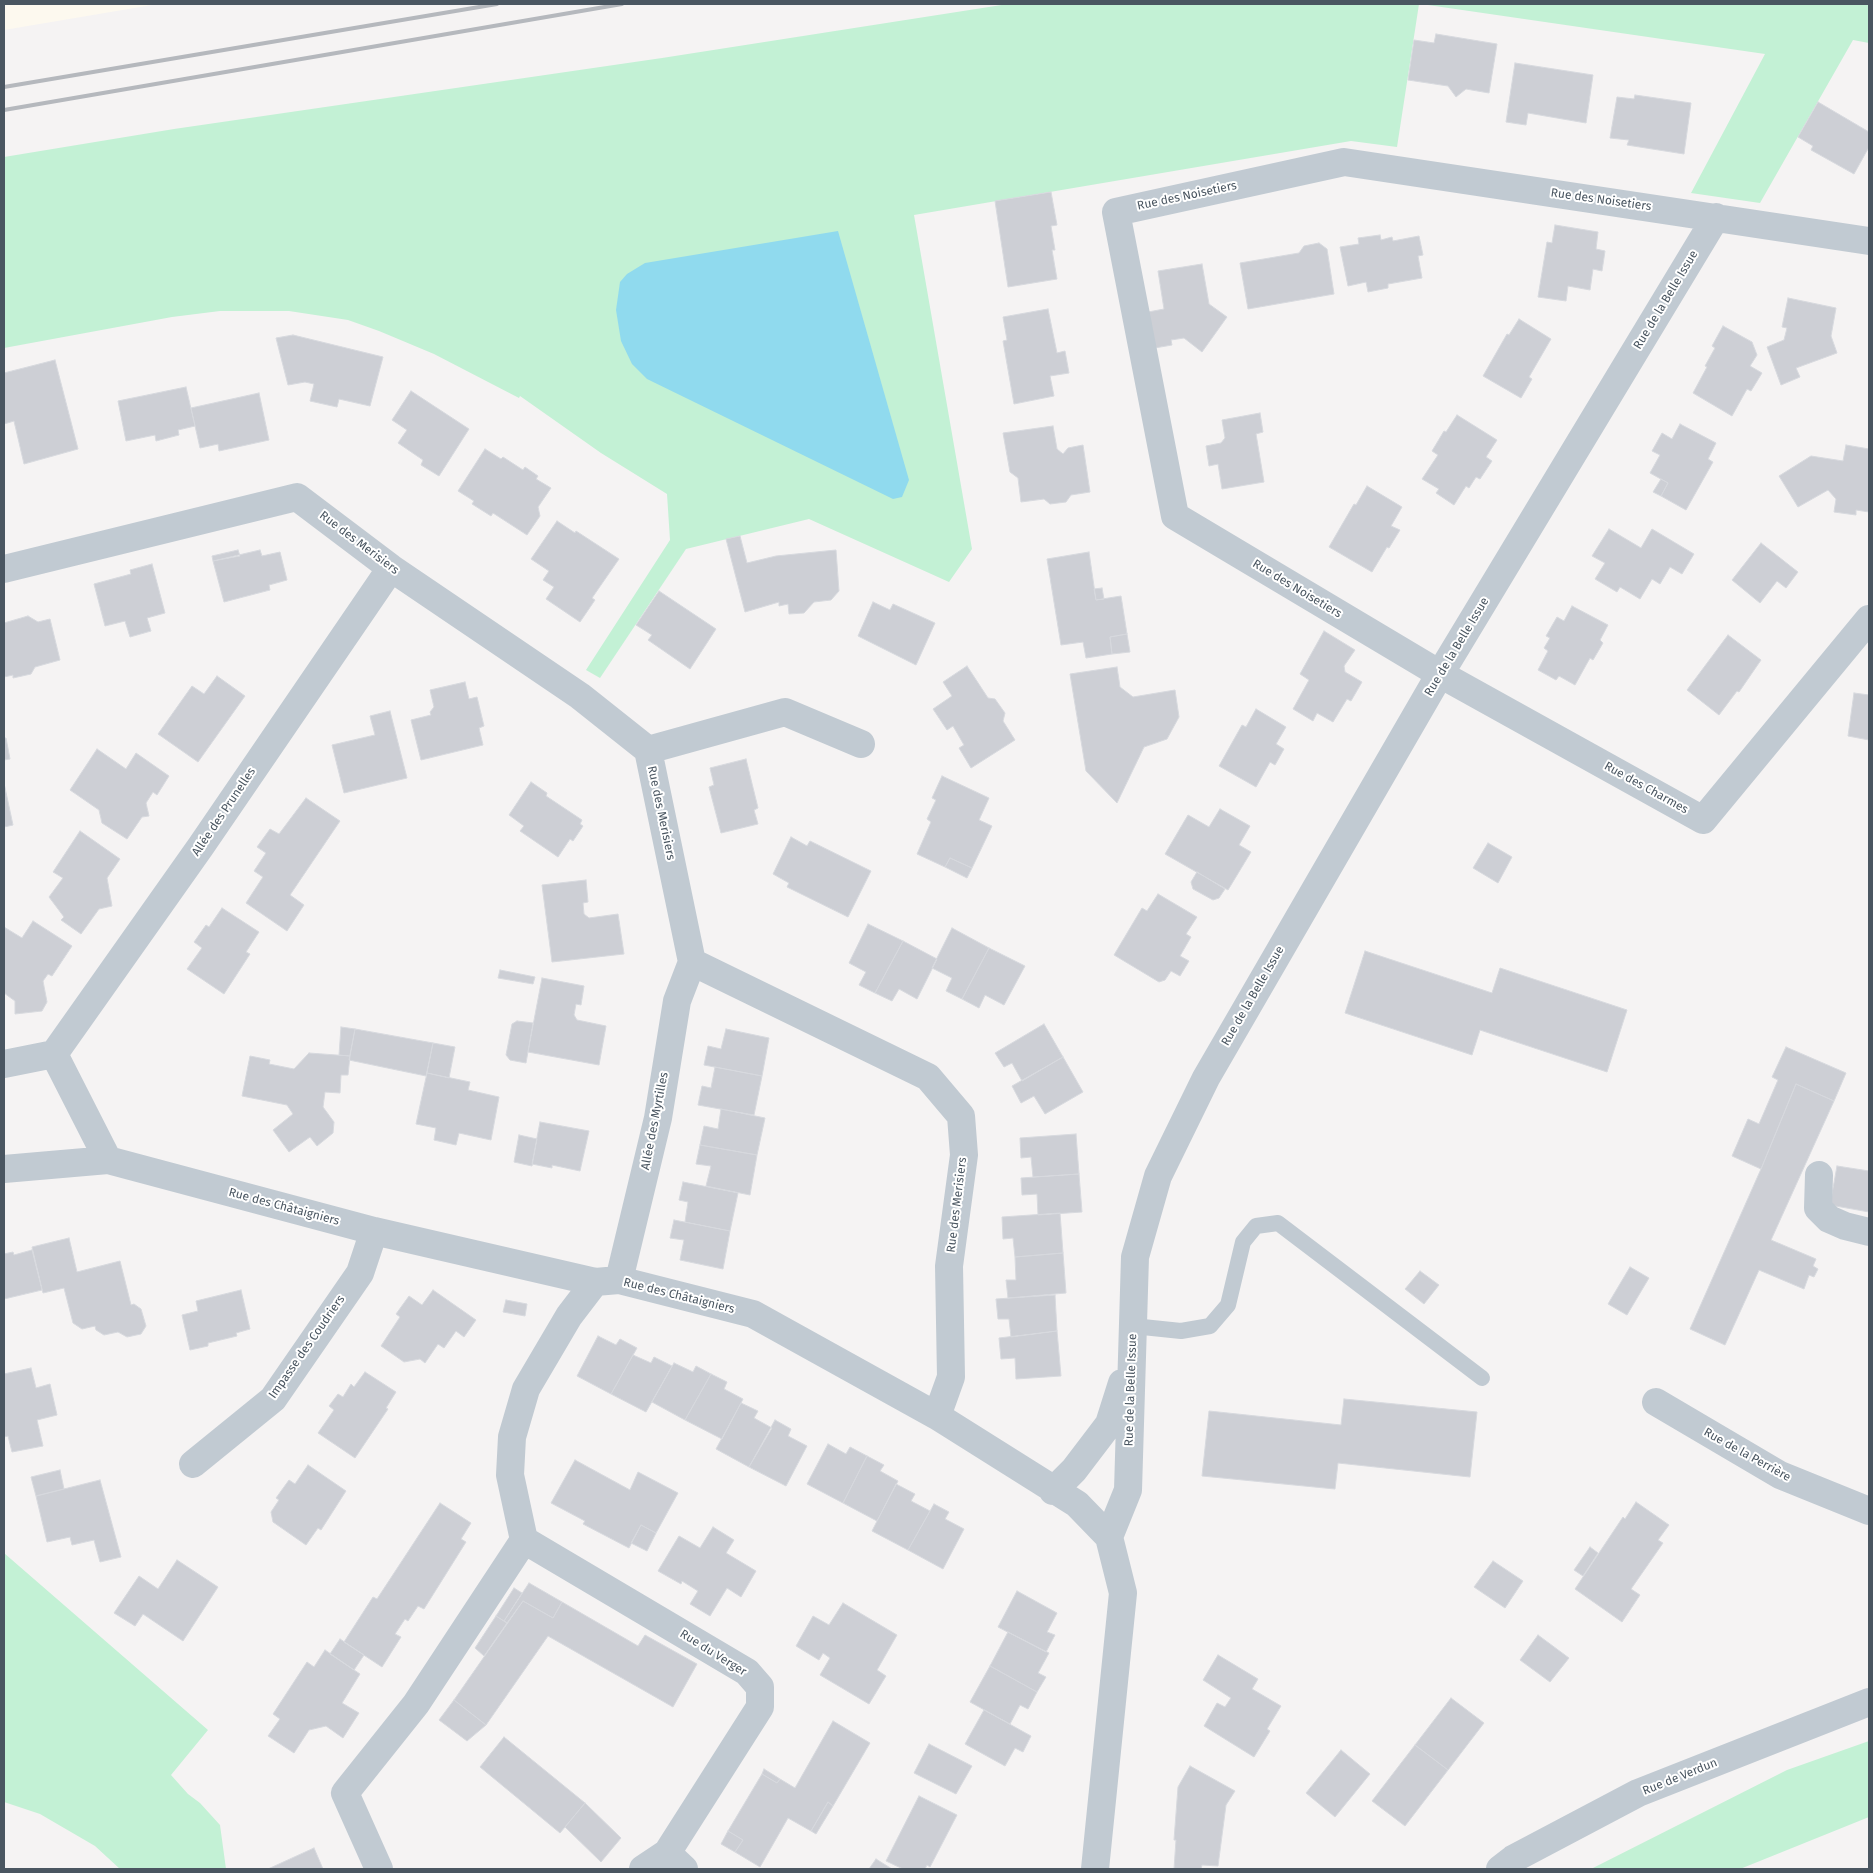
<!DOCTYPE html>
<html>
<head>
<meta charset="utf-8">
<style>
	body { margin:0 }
	#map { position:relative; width:1873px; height:1873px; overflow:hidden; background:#f5f3f3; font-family:"Fira Sans",sans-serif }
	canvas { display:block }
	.frame { position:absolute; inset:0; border:5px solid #4a5661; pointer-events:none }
</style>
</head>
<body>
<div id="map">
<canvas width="1873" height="1873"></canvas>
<div class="frame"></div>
</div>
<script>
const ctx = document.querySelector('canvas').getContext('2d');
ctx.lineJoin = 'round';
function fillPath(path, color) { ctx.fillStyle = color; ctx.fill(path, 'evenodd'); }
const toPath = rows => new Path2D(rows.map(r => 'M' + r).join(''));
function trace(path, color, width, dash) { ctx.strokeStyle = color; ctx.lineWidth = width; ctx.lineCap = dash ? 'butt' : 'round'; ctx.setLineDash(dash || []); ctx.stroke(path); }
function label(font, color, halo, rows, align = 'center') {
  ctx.font = font + ' "Fira Sans",sans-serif'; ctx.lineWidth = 4; ctx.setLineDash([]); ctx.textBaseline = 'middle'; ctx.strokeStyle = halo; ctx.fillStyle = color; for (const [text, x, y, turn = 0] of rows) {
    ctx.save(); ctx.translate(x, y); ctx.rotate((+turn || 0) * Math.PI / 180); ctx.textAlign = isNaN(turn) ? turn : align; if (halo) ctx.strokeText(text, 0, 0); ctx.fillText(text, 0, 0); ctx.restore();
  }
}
fillPath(toPath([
	[4,4,158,4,4,30]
]), '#fdf9ef');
fillPath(toPath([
	[1008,4,1419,4,1397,147,1351,141,914,215,972,549,949,582,809,519,686,549,600,678,586,670,670,540,667,494,601,453,520,396,519,398,434,354,379,331,348,320,289,311,220,311,172,317,4,348,4,157,174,129,662,58],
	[1421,4,1869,4,1869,43,1853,40,1760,203,1691,193,1765,54],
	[4,1553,208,1730,171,1775,188,1794,200,1803,220,1825,226,1869,120,1869,95,1846,40,1814,4,1802],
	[1869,1741,1869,1817,1740,1869,1591,1869,1787,1770]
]), '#c3f1d5');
fillPath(toPath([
	[838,231,909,480,902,497,893,499,647,379,632,364,621,341,616,310,620,282,627,274,645,263]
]), '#90daee');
const building = toPath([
	[1436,34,1497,44,1489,93,1466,89,1456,97,1448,86,1408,80,1414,40,1434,43,1436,34],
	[1515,63,1593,75,1586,123,1528,113,1526,125,1506,122,1515,63],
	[1635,95,1691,103,1684,154,1627,145,1629,140,1610,138,1617,97,1634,99,1635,95],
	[1818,102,1869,132,1869,147,1854,174,1811,150,1813,146,1798,137,1818,102],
	[1051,192,1057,225,1051,226,1055,250,1052,250,1057,279,1008,287,995,201,1051,192],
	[1555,225,1598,232,1596,249,1605,251,1602,271,1593,269,1590,290,1568,286,1566,301,1538,297,1547,242,1552,243,1555,225],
	[1380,235,1381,240,1392,237,1393,241,1419,236,1423,255,1418,256,1422,278,1388,284,1388,288,1368,292,1366,282,1348,286,1340,247,1359,244,1358,238,1380,235],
	[1319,243,1327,249,1334,294,1248,309,1240,263,1299,253,1304,246,1319,243],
	[1202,264,1209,304,1227,317,1202,352,1184,338,1171,340,1172,345,1149,349,1143,313,1164,309,1158,271,1202,264],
	[1788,298,1836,308,1831,336,1837,353,1796,368,1800,377,1781,385,1767,347,1784,340,1787,328,1782,327,1788,298],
	[1048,309,1057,353,1065,351,1069,373,1050,376,1054,396,1014,404,1003,341,1007,340,1003,317,1048,309],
	[1519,319,1551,339,1529,377,1532,379,1521,398,1483,376,1507,334,1509,335,1519,319],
	[1723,326,1752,342,1757,355,1750,366,1762,373,1751,391,1747,389,1732,416,1693,393,1707,367,1705,366,1715,348,1712,346,1723,326],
	[293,335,383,357,370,406,339,399,337,407,310,401,314,384,305,382,288,385,276,338,293,335],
	[55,360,78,449,24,464,14,421,4,424,4,373,55,360],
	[186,387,195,426,178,430,179,435,156,441,155,435,126,441,118,401,186,387],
	[411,391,469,429,439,476,421,465,423,460,398,443,407,430,392,420,411,391],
	[259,393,269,440,219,451,218,444,200,448,191,408,259,393],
	[1260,413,1263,432,1256,434,1264,482,1222,489,1218,464,1209,466,1206,446,1221,443,1225,438,1222,420,1260,413],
	[1457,415,1497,440,1486,457,1492,461,1480,479,1476,477,1469,488,1466,486,1454,505,1436,493,1439,489,1422,479,1438,455,1432,451,1444,431,1446,432,1457,415],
	[1680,424,1716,443,1708,459,1713,462,1686,510,1661,496,1668,483,1650,473,1660,455,1652,451,1662,433,1672,439,1680,424],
	[1053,426,1057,449,1063,454,1068,448,1083,445,1090,492,1071,495,1066,502,1050,504,1044,499,1021,502,1018,478,1010,472,1003,433,1053,426],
	[1846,445,1869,449,1869,512,1856,510,1856,515,1834,512,1836,499,1828,490,1798,507,1779,476,1811,456,1843,461,1846,445],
	[485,449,501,459,503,457,523,470,525,467,538,476,536,479,551,488,538,507,540,516,527,535,493,513,491,516,472,504,474,501,458,491,485,449],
	[1661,479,1668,483,1661,496,1653,492,1661,479],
	[1367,486,1402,507,1391,526,1400,530,1389,548,1387,547,1372,572,1329,547,1354,504,1356,505,1367,486],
	[557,521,575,533,576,531,619,559,592,598,595,600,580,622,546,599,554,587,543,580,549,571,531,559,557,521],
	[1609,529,1641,548,1652,529,1694,554,1682,574,1670,567,1660,584,1652,579,1640,599,1620,587,1617,592,1595,579,1605,563,1592,556,1609,529],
	[740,536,747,563,776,556,836,550,839,591,831,600,814,602,804,613,789,614,788,604,779,606,779,602,745,612,726,539,740,536],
	[1761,543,1798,572,1786,588,1777,581,1760,603,1732,580,1761,543],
	[238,550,240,556,213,561,212,556,238,550],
	[260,550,262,556,280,552,287,580,269,585,270,590,224,602,213,561,260,550],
	[1089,552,1096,600,1121,596,1127,634,1110,637,1112,654,1086,658,1083,642,1061,645,1047,559,1089,552],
	[152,564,165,613,147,618,151,631,130,637,125,621,105,626,94,584,131,574,130,570,152,564],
	[1102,588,1104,599,1096,600,1094,589,1102,588],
	[659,591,716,629,690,669,648,640,652,635,636,625,659,591],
	[873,602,890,610,893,604,935,623,916,665,858,636,873,602],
	[1572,606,1608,625,1600,640,1603,643,1593,660,1590,658,1575,685,1559,676,1556,680,1538,670,1548,651,1544,648,1550,638,1546,636,1557,617,1564,621,1572,606],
	[28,616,38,622,50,619,60,660,35,667,31,674,13,678,13,675,4,677,4,623,28,616],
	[1324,631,1355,650,1344,666,1345,672,1362,682,1351,701,1347,699,1333,722,1317,713,1313,721,1293,709,1309,680,1300,674,1324,631],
	[1127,634,1130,652,1112,654,1110,637,1127,634],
	[1728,635,1761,660,1739,692,1737,691,1719,715,1687,690,1728,635],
	[967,666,988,698,995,699,1005,713,1003,721,1015,740,971,768,959,748,964,745,953,726,947,730,933,709,952,696,943,682,967,666],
	[1117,667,1120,687,1133,697,1175,690,1179,717,1167,739,1144,747,1117,803,1086,771,1070,674,1117,667],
	[217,676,245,696,198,762,158,734,192,686,204,694,217,676],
	[465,682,469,699,477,697,484,726,479,728,483,745,421,760,411,720,431,715,430,712,434,707,430,690,465,682],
	[1854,693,1869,695,1869,740,1848,736,1854,693],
	[1256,709,1286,727,1276,744,1284,749,1275,765,1270,762,1256,787,1219,766,1242,725,1246,727,1256,709],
	[390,711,407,778,344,793,332,745,375,735,370,716,390,711],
	[4,738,6,738,10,759,4,760,4,738],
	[97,749,126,769,136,753,169,776,157,795,153,792,146,803,149,816,142,817,127,839,102,823,99,810,70,790,97,749],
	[746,759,758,808,754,810,758,824,721,833,709,787,714,785,710,768,746,759],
	[942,776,989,798,979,820,992,826,972,868,950,858,945,867,917,854,931,822,927,819,936,800,932,798,942,776],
	[531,782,547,793,546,796,582,820,580,824,583,826,573,841,570,839,558,857,520,831,524,826,509,815,531,782],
	[4,783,13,825,4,827,4,783],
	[306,798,340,821,290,895,304,905,287,931,246,903,263,877,254,871,266,853,257,847,270,829,279,834,306,798],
	[1220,809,1250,826,1239,845,1251,852,1228,890,1165,854,1188,815,1209,827,1220,809],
	[80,831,120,859,107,878,112,906,99,909,81,934,61,920,64,917,49,897,63,878,53,872,80,831],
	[791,837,807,846,810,841,871,871,848,917,787,887,789,883,773,874,791,837],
	[1488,843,1512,857,1498,883,1473,868,1488,843],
	[950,858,972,868,967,878,945,867,950,858],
	[1197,872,1225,889,1219,898,1213,900,1193,889,1191,882,1197,872],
	[586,880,588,902,583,903,584,914,589,918,618,914,624,954,552,962,542,885,586,880],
	[1158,894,1197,917,1186,934,1191,937,1180,956,1189,961,1180,976,1171,971,1165,980,1159,982,1114,955,1142,908,1147,911,1158,894],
	[222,908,259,932,246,952,250,954,224,994,187,969,202,948,194,942,206,925,209,927,222,908],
	[33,921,72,946,52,976,48,974,43,981,47,1002,42,1011,15,1014,15,1001,4,993,4,927,22,938,33,921],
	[868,924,903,941,875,993,859,985,866,972,849,963,868,924],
	[952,928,989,948,962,999,946,991,952,978,932,968,952,928],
	[903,941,937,959,917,999,899,989,892,1001,875,993,903,941],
	[989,948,1025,966,1004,1005,985,995,979,1008,962,999,989,948],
	[1365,951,1492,993,1500,968,1627,1010,1607,1072,1480,1030,1472,1055,1345,1013,1365,951],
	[500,970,535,977,533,984,498,978,500,970],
	[542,978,584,986,581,1005,576,1004,574,1015,577,1020,606,1026,599,1065,528,1052,542,978],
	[517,1021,533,1023,526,1063,510,1060,506,1055,512,1024,517,1021],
	[1044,1024,1063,1057,1022,1081,1012,1063,1004,1067,995,1053,1044,1024],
	[341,1027,355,1029,350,1056,339,1055,341,1027],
	[355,1029,433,1043,426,1076,349,1060,355,1029],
	[726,1029,769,1038,762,1076,704,1065,708,1046,721,1049,726,1029],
	[433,1043,455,1047,449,1078,427,1073,433,1043],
	[1786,1047,1846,1073,1834,1101,1796,1084,1761,1169,1732,1156,1748,1119,1759,1124,1778,1080,1772,1077,1786,1047],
	[309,1053,350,1056,348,1075,341,1075,340,1093,325,1092,323,1107,334,1122,333,1133,317,1146,310,1137,289,1152,273,1130,293,1114,287,1105,242,1096,250,1056,270,1060,269,1064,294,1069,309,1053],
	[1063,1057,1083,1092,1045,1114,1034,1096,1021,1103,1012,1086,1063,1057],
	[715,1067,762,1076,754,1115,698,1105,702,1086,711,1088,715,1067],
	[427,1073,470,1082,468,1090,499,1097,491,1140,459,1133,456,1145,434,1140,436,1128,416,1124,427,1073],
	[1796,1084,1834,1101,1771,1240,1816,1259,1813,1266,1818,1269,1814,1277,1809,1275,1804,1289,1759,1270,1725,1345,1690,1329,1761,1169,1796,1084],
	[721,1109,765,1118,757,1155,700,1145,704,1126,718,1129,721,1109],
	[540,1122,589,1131,580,1171,552,1165,552,1168,532,1164,540,1122],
	[1076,1134,1079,1174,1033,1177,1031,1157,1021,1158,1020,1138,1076,1134],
	[519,1135,537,1139,532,1166,514,1162,519,1135],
	[700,1145,757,1155,750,1195,706,1186,711,1166,696,1164,700,1145],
	[1837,1166,1869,1171,1869,1212,1830,1205,1837,1166],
	[1079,1174,1082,1212,1038,1215,1037,1194,1022,1195,1021,1178,1079,1174],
	[683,1182,738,1193,730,1231,685,1222,688,1202,679,1200,683,1182],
	[1060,1213,1063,1253,1015,1257,1013,1238,1003,1239,1002,1217,1060,1213],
	[674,1220,730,1231,723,1269,680,1260,684,1240,670,1238,674,1220],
	[69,1238,77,1272,120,1261,131,1305,134,1304,141,1309,146,1326,141,1334,127,1337,118,1332,104,1335,96,1330,95,1326,82,1329,73,1323,64,1288,43,1293,32,1247,69,1238],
	[32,1250,42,1290,4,1299,4,1254,13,1252,14,1255,32,1250],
	[1063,1253,1066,1293,1008,1298,1006,1280,1016,1280,1015,1257,1063,1253],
	[1630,1267,1649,1278,1627,1315,1608,1304,1630,1267],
	[1420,1271,1439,1285,1424,1304,1405,1289,1420,1271],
	[241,1290,250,1329,236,1333,237,1336,208,1343,208,1346,190,1350,182,1315,198,1311,196,1301,241,1290],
	[433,1290,476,1320,464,1337,456,1331,444,1348,438,1344,425,1363,420,1359,404,1362,381,1346,400,1317,396,1314,409,1296,422,1305,433,1290],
	[1055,1295,1057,1331,1011,1337,1009,1319,998,1319,996,1299,1055,1295],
	[506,1300,527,1304,525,1316,503,1312,506,1300],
	[1057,1331,1061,1376,1016,1379,1015,1358,1001,1359,999,1338,1057,1331],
	[598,1336,616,1345,620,1339,637,1348,611,1394,577,1376,598,1336],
	[633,1355,651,1363,654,1357,672,1366,646,1412,611,1394,633,1355],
	[674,1363,693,1372,696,1366,711,1374,685,1420,652,1402,674,1363],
	[31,1368,36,1388,50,1384,57,1415,37,1420,43,1446,12,1452,8,1436,4,1437,4,1374,31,1368],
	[365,1372,396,1392,386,1408,388,1409,355,1458,318,1433,334,1410,329,1406,338,1394,343,1397,351,1384,354,1387,365,1372],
	[711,1374,727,1382,724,1389,743,1399,722,1439,685,1420,711,1374],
	[1344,1399,1477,1412,1470,1477,1338,1463,1335,1489,1202,1476,1209,1411,1341,1425,1344,1399],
	[741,1403,758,1411,754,1418,772,1428,749,1467,716,1449,741,1403],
	[775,1420,791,1429,788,1436,807,1446,786,1486,749,1467,775,1420],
	[828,1444,846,1454,850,1447,867,1456,843,1503,807,1484,828,1444],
	[867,1456,884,1465,880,1471,898,1481,877,1521,843,1503,867,1456],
	[575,1460,630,1490,638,1472,678,1493,656,1533,641,1525,629,1548,583,1524,585,1521,551,1503,575,1460],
	[308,1465,346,1491,321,1530,318,1528,306,1545,273,1522,271,1512,279,1500,276,1498,289,1480,295,1484,308,1465],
	[60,1470,64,1489,36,1496,31,1477,60,1470],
	[100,1480,121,1557,100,1562,94,1540,72,1545,70,1537,47,1542,36,1496,100,1480],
	[896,1484,915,1494,911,1501,930,1511,908,1550,872,1531,896,1484],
	[1636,1502,1669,1525,1658,1540,1663,1543,1631,1589,1640,1595,1622,1622,1575,1589,1623,1517,1625,1519,1636,1502],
	[440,1503,471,1523,461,1539,466,1542,424,1609,418,1606,408,1621,405,1619,395,1634,401,1637,382,1667,344,1642,373,1597,377,1599,440,1503],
	[934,1504,949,1512,945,1519,964,1529,943,1569,908,1550,934,1504],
	[641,1525,656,1533,647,1551,631,1543,641,1525],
	[713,1527,734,1540,726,1553,756,1571,741,1597,727,1588,710,1616,690,1604,698,1591,682,1581,681,1584,658,1571,679,1536,700,1548,713,1527],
	[1590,1547,1598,1553,1583,1576,1574,1570,1590,1547],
	[177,1560,218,1587,183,1641,143,1614,135,1626,114,1613,139,1576,158,1589,177,1560],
	[1493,1561,1523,1581,1505,1608,1474,1587,1493,1561],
	[529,1583,562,1602,553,1618,523,1601,507,1623,504,1621,529,1583],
	[514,1588,522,1593,504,1621,496,1616,514,1588],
	[1017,1591,1057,1613,1047,1632,1055,1635,1046,1652,998,1627,1017,1591],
	[523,1601,553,1618,562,1602,638,1646,645,1635,697,1664,673,1707,548,1636,486,1725,454,1700,523,1601],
	[843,1603,897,1635,877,1670,886,1676,869,1704,820,1675,830,1658,823,1653,819,1660,796,1646,813,1616,829,1625,843,1603],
	[496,1616,507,1623,484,1656,475,1648,496,1616],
	[1008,1632,1049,1653,1038,1673,1046,1677,1037,1692,990,1666,1008,1632],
	[1538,1635,1569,1658,1550,1682,1520,1660,1538,1635],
	[340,1639,364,1655,354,1670,330,1654,340,1639],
	[325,1650,360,1674,342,1703,359,1713,343,1738,326,1726,309,1730,294,1753,268,1736,280,1719,273,1714,307,1662,314,1667,325,1650],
	[1218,1655,1258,1679,1252,1689,1281,1706,1267,1729,1270,1731,1254,1757,1204,1726,1217,1703,1225,1707,1231,1698,1203,1680,1218,1655],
	[990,1666,1037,1692,1028,1709,1020,1705,1010,1724,970,1702,990,1666],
	[1451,1698,1484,1723,1448,1770,1415,1745,1451,1698],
	[454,1700,486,1725,467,1741,439,1720,454,1700],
	[984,1710,1031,1736,1023,1752,1015,1748,1005,1766,965,1744,984,1710],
	[833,1721,870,1743,833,1806,828,1802,811,1831,788,1818,760,1867,735,1852,743,1840,728,1831,762,1774,777,1783,780,1779,795,1788,833,1721],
	[504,1737,585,1803,560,1833,480,1767,504,1737],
	[929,1744,972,1766,956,1794,914,1773,929,1744],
	[1415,1745,1448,1770,1405,1826,1372,1801,1415,1745],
	[1341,1750,1370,1774,1335,1817,1306,1793,1341,1750],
	[1190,1766,1235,1791,1226,1805,1218,1866,1202,1865,1201,1869,1174,1869,1176,1840,1174,1840,1178,1787,1190,1766],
	[764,1769,780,1779,777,1783,762,1774,764,1769],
	[919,1796,957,1815,930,1867,927,1865,925,1869,903,1869,886,1861,919,1796],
	[828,1802,833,1806,816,1834,811,1831,828,1802],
	[585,1803,621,1838,601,1862,565,1827,585,1803],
	[728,1831,743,1840,735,1852,721,1844,728,1831],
	[314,1848,323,1869,268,1869,314,1848],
	[876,1859,892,1869,869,1869,876,1859]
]);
fillPath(building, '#cdcfd5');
trace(building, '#d7d9de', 1);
trace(toPath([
	[1133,1326,1181,1331,1210,1326,1228,1305,1243,1242,1256,1226,1278,1223,1482,1378]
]), '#c1cad2', 16);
trace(toPath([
	[1869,241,1344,162,1116,212,1175,516,1440,674,1703,820,1869,619],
	[4,569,297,497,391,568,580,696,648,750,692,962,928,1077,961,1116,964,1155,949,1266,951,1377,937,1416],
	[648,750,785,712,861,744],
	[54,1054,108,1160,374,1231,595,1282,619,1280,753,1314,937,1416,1077,1504,1109,1537],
	[54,1054,201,846,391,568],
	[4,1064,54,1054],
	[4,1169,108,1160],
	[1819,1175,1818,1208,1829,1219,1845,1226,1869,1232],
	[619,1280,658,1118,677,1001,692,962],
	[1656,1402,1780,1475,1869,1511],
	[193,1464,273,1399,360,1273,374,1231],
	[1053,1491,1074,1470,1109,1424,1122,1383],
	[524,1540,510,1475,512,1437,526,1389,569,1316,595,1282],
	[667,1853,684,1869],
	[379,1869,345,1793,416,1704,524,1540,747,1672,760,1687,760,1707,667,1853,643,1869],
	[1095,1869,1123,1593,1109,1537,1128,1490,1135,1257,1158,1176,1206,1078,1440,674,1716,217]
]), '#c1cad2', 28);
trace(toPath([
	[1500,1869,1513,1859,1638,1793,1869,1702]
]), '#c1cad2', 28);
trace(toPath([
	[4,87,497,4],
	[4,110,622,4]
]), '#b5b8bd', 4);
label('12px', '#4a5661', '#fff', [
	["Rue des Noisetiers",1187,196,-12],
	["Rue des Noisetiers",1601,200,8],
	["Rue de la Belle Issue",1666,300,-59],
	["Rue des Merisiers",359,543,37],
	["Rue des Noisetiers",1297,589,31],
	["Rue de la Belle Issue",1457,647,-59],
	["Rue des Charmes",1646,788,29],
	["Allée des Prunelles",224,812,-56],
	["Rue des Merisiers",661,813,78],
	["Rue de la Belle Issue",1253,996,-60],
	["Allée des Myrtilles",655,1121,-79],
	["Rue des Merisiers",957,1205,-83],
	["Rue des Châtaigniers",284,1207,15],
	["Rue des Châtaigniers",679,1296,14],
	["Impasse des Coudriers",307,1347,-55],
	["Rue de la Belle Issue",1131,1390,-88],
	["Rue de la Perrière",1747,1455,29],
	["Rue du Verger",713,1653,32],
	["Rue de Verdun",1680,1777,-22]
]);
</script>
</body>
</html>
